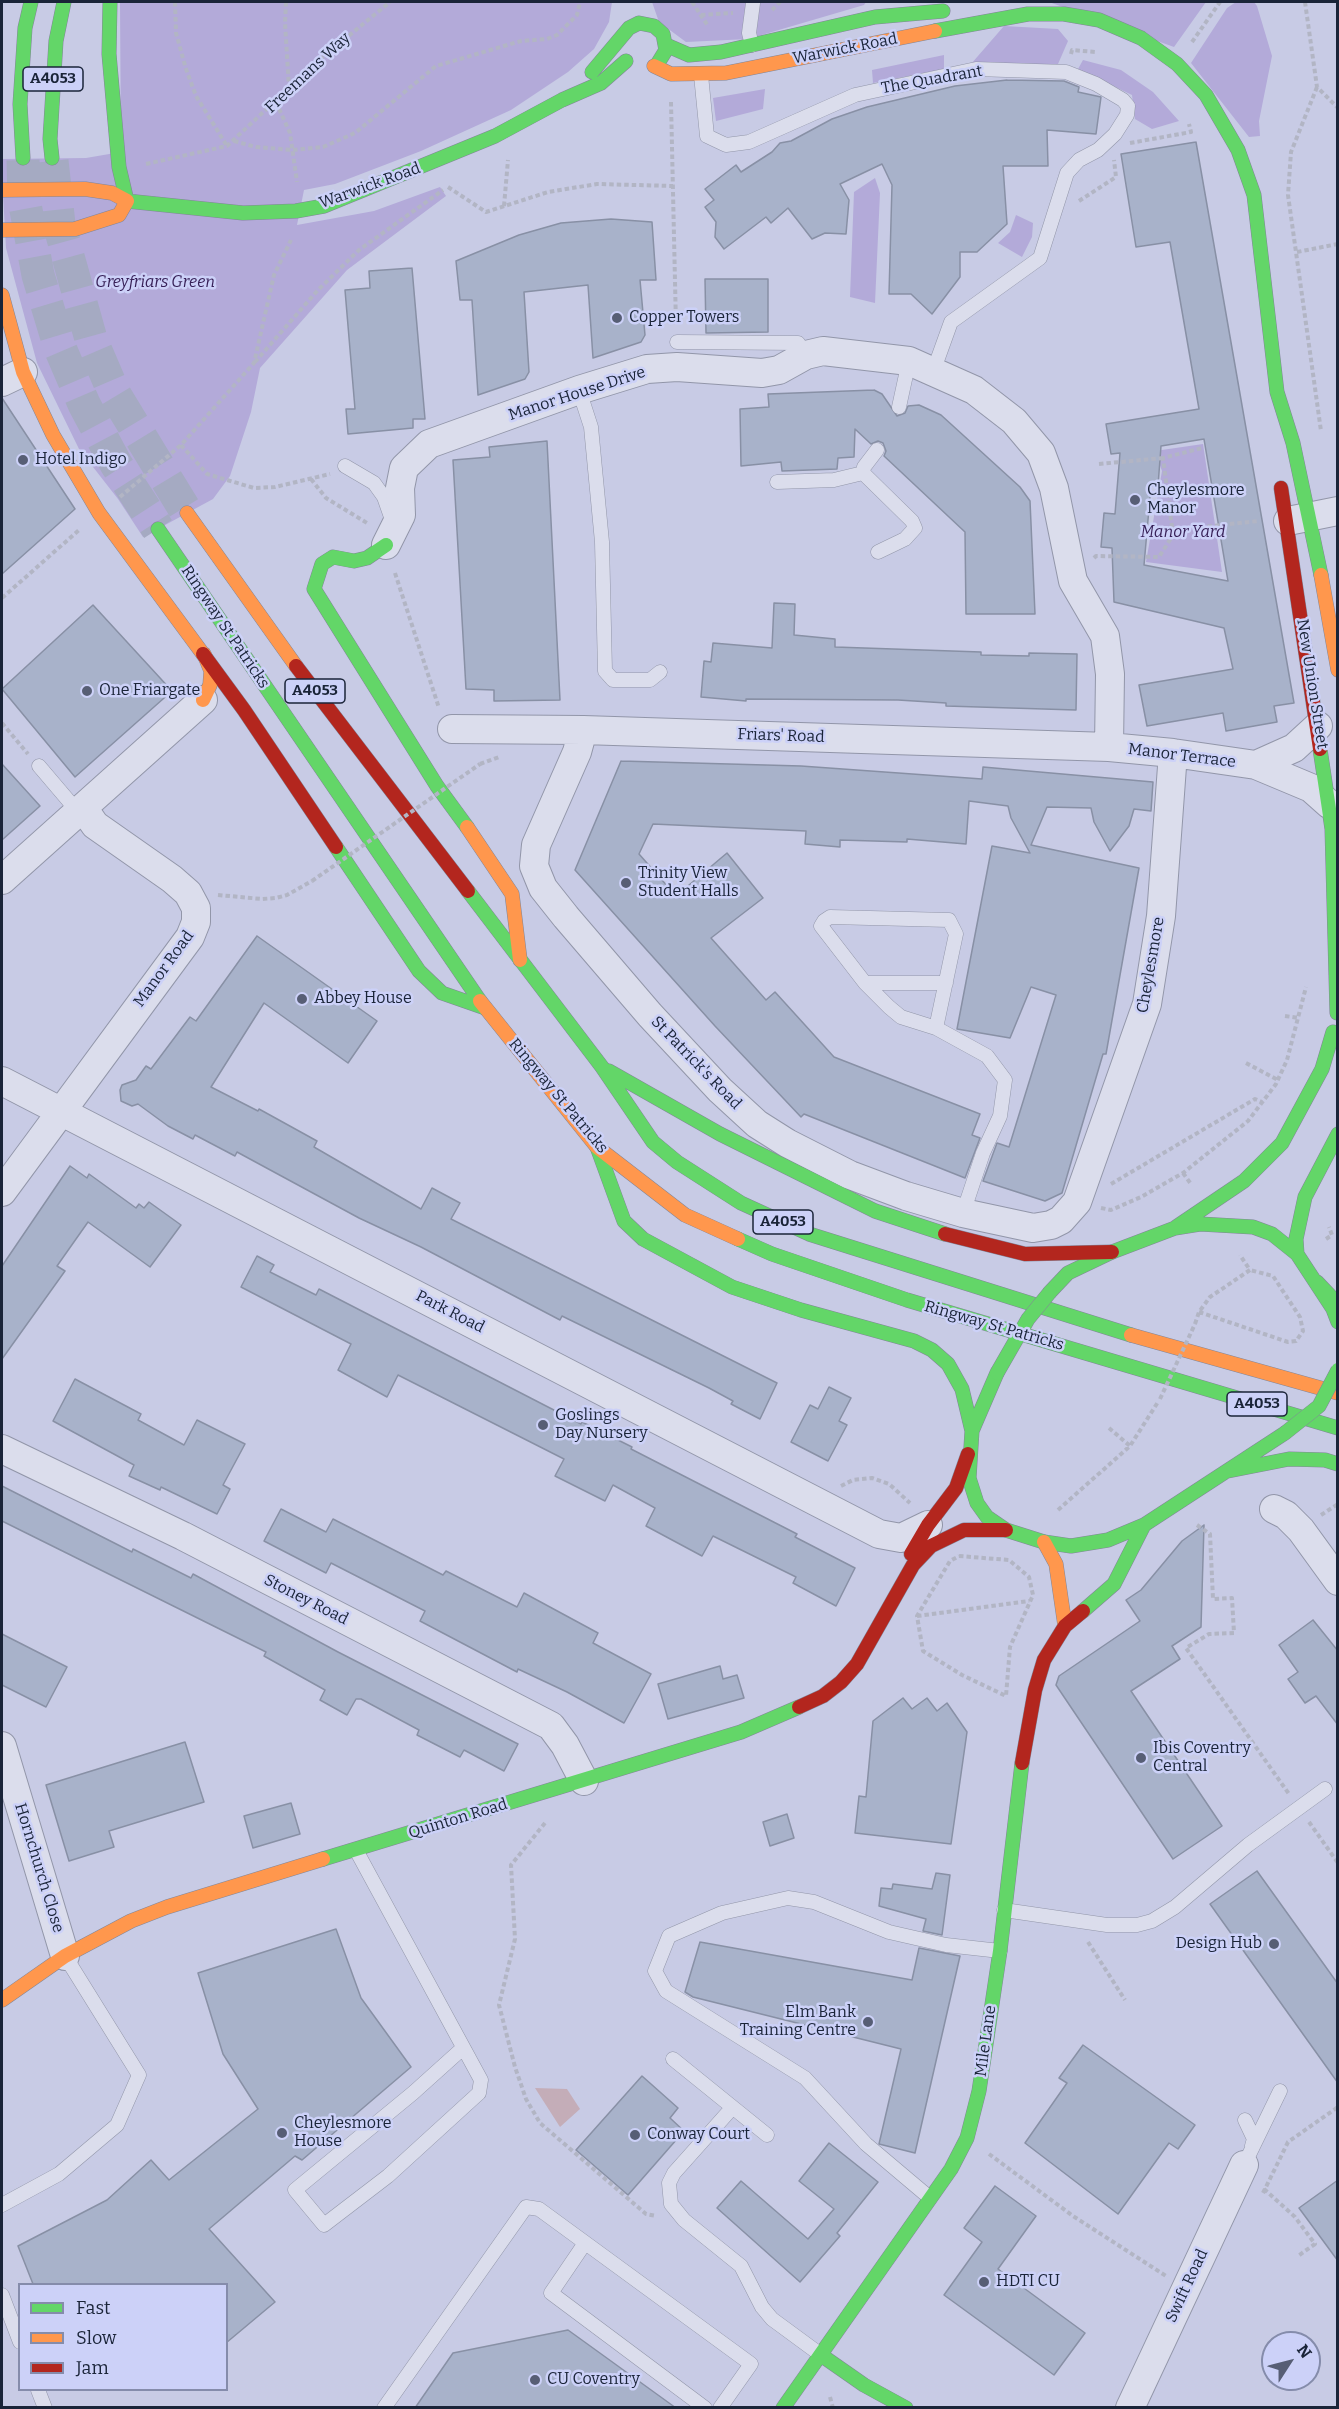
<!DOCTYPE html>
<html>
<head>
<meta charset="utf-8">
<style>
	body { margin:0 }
	#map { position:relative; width:1339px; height:2409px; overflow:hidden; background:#c8cbe5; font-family:Bitter,serif }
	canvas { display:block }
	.frame { position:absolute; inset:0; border:3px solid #1a2438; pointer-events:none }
	.legend { position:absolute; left:18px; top:2283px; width:210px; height:108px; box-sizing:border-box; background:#ccd1f8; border:2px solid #858cab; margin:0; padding:8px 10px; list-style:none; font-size:18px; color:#1a2438 }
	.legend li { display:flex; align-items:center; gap:12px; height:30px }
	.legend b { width:30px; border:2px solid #858cab }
	.north { position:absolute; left:1261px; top:2331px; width:60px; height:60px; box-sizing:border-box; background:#ccd1f8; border:2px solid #858cab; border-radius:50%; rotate:54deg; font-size:16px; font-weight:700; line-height:24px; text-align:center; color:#1a2438 }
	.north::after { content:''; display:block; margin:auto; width:21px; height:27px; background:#575e75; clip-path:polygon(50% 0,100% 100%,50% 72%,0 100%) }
</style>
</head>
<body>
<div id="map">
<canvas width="1339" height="2409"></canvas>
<div class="frame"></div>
<ul class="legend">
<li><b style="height:8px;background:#63d668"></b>Fast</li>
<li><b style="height:8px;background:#ff974d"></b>Slow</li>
<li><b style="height:8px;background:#b3261e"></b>Jam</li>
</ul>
<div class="north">N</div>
</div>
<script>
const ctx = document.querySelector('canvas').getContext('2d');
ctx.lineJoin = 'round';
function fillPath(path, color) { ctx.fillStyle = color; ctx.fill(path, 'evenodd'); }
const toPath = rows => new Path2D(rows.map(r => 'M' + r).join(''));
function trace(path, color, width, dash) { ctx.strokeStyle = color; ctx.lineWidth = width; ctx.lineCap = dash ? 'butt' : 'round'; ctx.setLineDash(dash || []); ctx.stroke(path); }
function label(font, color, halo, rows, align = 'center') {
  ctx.font = font + ' Bitter,serif'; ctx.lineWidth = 5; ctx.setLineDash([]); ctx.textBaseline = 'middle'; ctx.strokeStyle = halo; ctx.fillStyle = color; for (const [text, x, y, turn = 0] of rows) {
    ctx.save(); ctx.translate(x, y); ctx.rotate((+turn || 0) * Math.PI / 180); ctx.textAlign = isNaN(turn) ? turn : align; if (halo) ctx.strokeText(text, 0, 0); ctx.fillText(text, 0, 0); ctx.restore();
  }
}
fillPath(toPath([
	[120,2,612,2,609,22,594,49,568,72,511,110,421,151,335,184,304,190,297,225,374,211,440,187,446,196,347,270,260,368,251,412,230,476,213,499,143,537,118,499,79,449,37,363,6,248,2,177,2,159,86,158,121,152],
	[652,2,866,2,864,5,748,39,686,42,659,22],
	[1049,2,1206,2,1174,47],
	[1236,2,1254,2,1257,6,1272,56,1259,121,1260,136,1249,137,1191,63,1227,8],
	[1004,26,1058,29,1068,41,1058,64,971,64],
	[944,55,944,69,873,83,872,70],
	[1083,60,1121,70,1153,92,1179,121,1152,129,1135,119,1132,95,1078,69],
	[765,89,763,109,716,121,713,98],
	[875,178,880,193,875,303,850,297,854,192],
	[1016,215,1033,223,1032,237,1022,257,998,243,1010,232],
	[1203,444,1222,572,1146,562,1162,471,1155,451]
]), '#b3aad9');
fillPath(toPath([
	[535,2088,567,2089,580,2109,560,2127]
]), '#c4adb8');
const building = toPath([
	[1007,80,1064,81,1079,87,1078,92,1101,97,1096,134,1047,130,1048,166,1003,166,1007,224,977,252,960,252,960,277,932,314,911,294,889,294,892,185,882,164,840,184,849,200,846,234,825,233,812,239,788,208,771,223,766,217,724,249,715,237,716,222,705,207,714,200,705,189,736,165,741,172,772,152,780,143,791,141,832,119,867,107,955,86,1007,80],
	[1196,142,1294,703,1274,706,1277,722,1226,731,1223,713,1147,726,1139,685,1233,669,1224,628,1114,602,1112,548,1101,547,1104,513,1115,514,1120,453,1111,454,1106,424,1199,409,1170,242,1136,247,1121,154,1196,142],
	[1204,439,1228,581,1144,565,1151,486,1158,486,1161,446,1204,439],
	[611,219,652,222,656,280,640,280,645,335,641,342,593,358,588,285,524,292,529,372,525,379,478,395,472,300,460,300,456,261,519,235,561,223,611,219],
	[412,268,425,419,413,419,413,428,348,434,346,409,355,409,345,290,370,288,369,271,412,268],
	[705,279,768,279,768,332,706,333,705,279],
	[874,390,882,394,897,416,905,413,908,406,919,405,941,415,1020,487,1030,501,1035,614,966,614,965,532,884,456,886,451,883,443,878,441,871,444,855,429,854,457,838,458,837,469,782,471,781,462,741,466,740,409,769,407,768,394,874,390],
	[2,398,75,509,2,574,2,398],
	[547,441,560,700,494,701,494,690,466,689,453,460,490,457,489,447,547,441],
	[774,603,795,604,794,635,835,639,835,647,981,652,981,655,1029,656,1029,653,1077,654,1076,710,946,706,946,703,898,700,746,699,746,701,701,697,704,661,711,662,713,643,772,648,774,603],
	[93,605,172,691,75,777,2,689,93,605],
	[621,761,801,766,982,779,983,767,1153,782,1151,811,1134,809,1129,826,1110,851,1094,822,1091,808,1047,807,1031,845,1139,868,1106,1054,1103,1054,1062,1193,1045,1201,983,1181,997,1143,1009,1147,1056,995,1031,987,1010,1038,957,1029,992,846,1030,853,1011,818,1008,806,969,801,966,844,907,839,907,842,840,840,840,847,805,844,806,831,653,824,639,854,676,896,727,853,763,898,711,938,766,1000,775,992,834,1057,980,1114,972,1135,980,1138,965,1178,804,1114,801,1117,715,1026,575,870,621,761],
	[2,764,40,806,2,840,2,764],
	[257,936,377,1021,348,1063,264,1003,211,1087,258,1111,259,1109,317,1141,314,1147,421,1209,432,1188,460,1203,451,1219,777,1383,760,1419,731,1404,733,1401,709,1388,562,1316,560,1320,421,1247,359,1218,237,1152,235,1156,195,1135,193,1139,168,1126,138,1104,132,1106,121,1101,120,1090,122,1085,136,1080,146,1066,151,1069,190,1017,196,1021,257,936],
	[70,1166,87,1178,89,1174,136,1208,139,1204,144,1208,149,1202,181,1225,150,1267,88,1222,57,1266,65,1271,2,1359,2,1266,70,1166],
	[257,1256,274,1265,270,1272,316,1295,319,1289,581,1424,582,1422,632,1447,631,1449,797,1534,795,1537,855,1568,836,1606,793,1583,796,1577,713,1536,702,1556,646,1526,655,1508,613,1485,605,1501,555,1476,564,1459,398,1375,387,1397,338,1370,351,1344,241,1287,257,1256],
	[75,1379,141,1414,138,1420,184,1445,197,1420,245,1444,223,1485,230,1489,217,1514,161,1487,160,1490,129,1476,134,1465,53,1421,75,1379],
	[829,1387,851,1398,839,1421,847,1425,828,1461,791,1442,810,1405,818,1409,829,1387],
	[2,1486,132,1552,133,1549,191,1578,193,1574,338,1652,518,1744,504,1771,464,1750,460,1757,417,1735,419,1730,361,1699,356,1699,347,1715,320,1700,325,1690,264,1656,266,1652,2,1521,2,1486],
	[281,1509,326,1532,333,1519,443,1575,446,1571,517,1607,524,1593,598,1633,593,1643,651,1674,624,1723,567,1692,518,1669,517,1672,420,1621,425,1611,331,1563,326,1573,264,1541,281,1509],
	[1204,1525,1201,1627,1172,1646,1180,1659,1131,1691,1222,1826,1173,1859,1056,1685,1059,1676,1140,1621,1126,1600,1141,1590,1182,1541,1204,1525],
	[1313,1620,1338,1651,1338,1725,1316,1696,1305,1703,1288,1679,1298,1672,1279,1645,1313,1620],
	[2,1634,67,1667,46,1707,2,1685,2,1634],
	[720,1666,723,1679,737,1675,744,1698,668,1719,658,1684,720,1666],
	[903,1698,912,1709,927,1698,937,1711,947,1703,967,1732,951,1844,855,1833,859,1796,866,1797,873,1721,903,1698],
	[185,1742,204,1802,109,1831,114,1847,69,1861,46,1785,185,1742],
	[291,1803,300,1834,253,1848,244,1816,291,1803],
	[787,1814,794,1838,770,1846,763,1822,787,1814],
	[1257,1871,1338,1984,1338,2083,1210,1904,1257,1871],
	[936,1873,950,1875,942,1935,923,1931,926,1919,879,1906,881,1888,892,1889,893,1884,932,1889,936,1873],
	[336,1929,361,1998,411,2067,302,2160,295,2156,209,2229,275,2302,226,2343,226,2284,33,2284,18,2246,107,2200,151,2160,169,2180,258,2109,223,2054,198,1973,336,1929],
	[700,1942,912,1980,919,1948,960,1956,915,2153,879,2144,901,2049,693,1997,685,1992,700,1942],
	[1083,2045,1195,2125,1178,2149,1169,2143,1118,2214,1025,2143,1067,2083,1059,2078,1083,2045],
	[642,2076,678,2108,670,2118,684,2131,628,2195,576,2150,642,2076],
	[829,2143,878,2182,837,2233,840,2236,800,2282,717,2208,741,2181,808,2239,834,2209,799,2181,829,2143],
	[1338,2180,1338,2261,1299,2208,1338,2180],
	[995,2186,1036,2216,998,2269,1085,2333,1054,2375,944,2295,982,2242,964,2228,995,2186],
	[568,2330,676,2408,415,2408,453,2353,568,2330]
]);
fillPath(building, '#a8b2ca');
trace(building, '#8890a5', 1.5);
trace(toPath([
	[23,160,24,199,38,275,60,348,84,404,116,464,158,529],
	[52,161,59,224,91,339,114,393,187,513]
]), '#a5aac2', 33, [33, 16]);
const lane = toPath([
	[752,45,749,33,753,3],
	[701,75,707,136,726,145,749,142,855,95,976,69,1066,72,1096,84,1123,100,1128,106,1127,115,1115,134,1098,150,1079,160,1067,173,1040,258,951,322,933,372],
	[677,342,798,343,806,355],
	[579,390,591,427,602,542,605,671,613,680,650,680,660,672],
	[899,407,909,361],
	[877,450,864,467,863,473,912,521,915,528,905,539,878,552],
	[345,466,374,483,384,497,391,517],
	[777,482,834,480,863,473],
	[39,766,73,806,83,807],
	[865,983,946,983],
	[936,1028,956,934,949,920,830,917,824,921,821,926,865,983,889,1007,901,1017,936,1028,987,1056,1005,1080,1000,1116,983,1153,963,1213],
	[356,1850,481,2080,479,2093,468,2103,388,2176,324,2225,295,2190,413,2093,463,2048],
	[1004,1910,1107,1925,1137,1925,1152,1921,1175,1907,1248,1845,1325,1789],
	[673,2059,767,2135],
	[732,2108,674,2173,669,2183,671,2204,684,2220,741,2266,762,2307,772,2319,821,2355],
	[1245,2120,1254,2139,1252,2146],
	[1244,2165,1280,2091],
	[930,2198,866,2144,805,2078,666,1991,655,1971,669,1936,722,1913,788,1898,814,1902,889,1932,946,1945,1000,1951],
	[2,2205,59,2174,117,2125,139,2075,65,1956],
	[585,2243,551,2293,705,2408],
	[2,2295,20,2342],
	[38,2390,45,2408],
	[384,2408,526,2207,539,2209,751,2364,720,2408]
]);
const street = toPath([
	[2,382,23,372],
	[1288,521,1338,511],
	[386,545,401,515,400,488,404,468,429,444,579,390,647,369,677,367,762,373,779,370,806,355,823,351,909,361,974,390,1014,421,1041,453,1054,488,1073,581,1105,636,1110,674,1109,747],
	[452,729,583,730,1109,747,1173,753,1256,765,1311,788,1329,804],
	[583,730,577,752,536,845,534,866,543,888,566,917,650,1015,720,1090,757,1124,787,1143,850,1175,906,1196,963,1213,1033,1228,1051,1225,1061,1220,1077,1202,1147,1004,1161,916,1173,753],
	[1256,765,1294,748,1318,726],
	[2,880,203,700],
	[2,1081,879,1534,901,1538,928,1525],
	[2,1192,190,937,196,922,196,908,188,893,172,879,95,825,86,812,86,806],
	[2,1449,183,1536,551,1726,565,1745,584,1781],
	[1274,1509,1286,1515,1301,1530,1338,1581],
	[2,1746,65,1956],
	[1130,2408,1244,2165]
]);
const fast = toPath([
	[110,2,109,54,119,167,127,201],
	[935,31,1028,14,1064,14,1099,20,1141,38,1177,64,1206,95,1238,150,1254,195,1277,392,1293,443,1321,575],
	[666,45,689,55,721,52,875,17,943,11],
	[592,72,629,28,639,23,654,26,663,34,666,50,658,63],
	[23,158,20,104,25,28,31,2],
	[52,158,50,139,56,41,64,2],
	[127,201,243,213,296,211,324,206,495,136,562,100,601,83,626,61],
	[158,529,480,1001],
	[386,545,367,558,354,561,333,557,322,564,314,589,437,786,467,827],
	[1320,749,1332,829,1337,1013],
	[336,847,419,971,442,993,485,1008],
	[468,891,602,1067,653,1142,677,1162,741,1203,809,1234,1131,1335],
	[609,1071,720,1134,875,1211,945,1234],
	[1338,1134,1305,1197,1296,1239,1297,1254,1333,1309,1338,1322],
	[597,1147,624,1221,643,1239,732,1287,801,1310,914,1341,932,1350,948,1364,962,1389,972,1431],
	[1176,1227,1244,1181,1282,1143,1322,1069,1333,1032],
	[738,1239,772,1254,907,1300,1338,1428],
	[1317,1282,1338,1304],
	[1050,1292,1068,1273,1112,1252,1175,1228,1200,1224,1253,1227,1272,1234,1297,1254],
	[997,1373,972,1431,969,1478,977,1503,987,1517,1006,1530,1044,1542,1071,1546,1108,1540,1144,1525,1285,1433],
	[1228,1471,1289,1459,1325,1460,1338,1464],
	[1083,1611,1114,1584,1144,1525],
	[323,1859,741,1732,799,1707],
	[821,2355,864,2385,906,2408],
	[783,2408,951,2169,967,2138,979,2091,1000,1951,1022,1763]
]);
const slow = toPath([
	[654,66,671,74,726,73,935,31],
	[2,190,85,189,112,193,127,201,119,215,75,229,2,230],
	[2,295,23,372,53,435,99,513,203,654],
	[187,513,296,666],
	[1321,575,1338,670],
	[203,700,210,685,211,671,204,654],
	[467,827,512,894,520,960],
	[480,1001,597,1147,685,1215,738,1239],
	[1131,1335,1338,1393],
	[1044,1542,1056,1564,1065,1626],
	[2,2000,65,1956,131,1921,167,1907,323,1859]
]);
const jam = toPath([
	[1281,488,1320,749],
	[203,654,244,710,336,847],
	[296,666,468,891],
	[945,1234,1025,1254,1112,1252],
	[911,1554,928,1525,956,1488,968,1454],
	[799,1707,823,1696,841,1682,857,1664,913,1565,931,1546,964,1530,1006,1530],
	[1022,1763,1035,1690,1044,1660,1065,1626,1083,1611]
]);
trace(lane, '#9296a9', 15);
trace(street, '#9296a9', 30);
trace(fast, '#828699', 15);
trace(slow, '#828699', 15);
trace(jam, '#828699', 15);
trace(toPath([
	[175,2,176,33,186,69,196,96,227,146],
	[286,2,285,23,289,88],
	[692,2,708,26],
	[1305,2,1317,87,1338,108],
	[772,10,780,2],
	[701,15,733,13],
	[1192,42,1220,2],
	[1071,54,1072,50,1096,52],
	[1317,87,1291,152,1288,195,1321,431],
	[276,102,290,133,297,182],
	[671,102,676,326],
	[234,141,256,147,293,150,323,147,355,133,436,66,521,41,547,39,557,35,577,15,580,2],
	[1130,143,1191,132,1189,124],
	[146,164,227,146,318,61,390,2],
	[448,187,486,212,548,192,597,184,673,186],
	[1079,201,1116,177,1114,160],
	[504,206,508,160],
	[1297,252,1338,244],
	[255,362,318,290,359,250,443,190],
	[181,445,207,474,254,488,275,487,330,474],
	[1099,464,1163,458],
	[311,479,326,498,367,523],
	[120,497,181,445,254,363,274,275,291,240],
	[1173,535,1163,458,1202,448],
	[1094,558,1096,556,1159,557,1173,535,1203,527,1258,521],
	[395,573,439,708],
	[2,598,79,530],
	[2,723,28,754],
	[480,764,499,757],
	[218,895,262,899,276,898,287,895,312,881],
	[1285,1016,1299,1018],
	[1246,1063,1278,1080],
	[1183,1173,1191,1184],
	[1111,1184,1255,1099,1262,1102],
	[1101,1208,1111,1210,1141,1197,1183,1173,1248,1121,1276,1084,1287,1060,1306,987],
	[1326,1239,1332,1235,1329,1227],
	[1199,1312,1288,1342,1296,1341,1303,1331,1300,1317,1273,1276,1250,1270],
	[1195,1324,1199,1312,1210,1297,1250,1270,1240,1255],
	[1109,1428,1130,1446],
	[841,1486,853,1480,872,1478,889,1484,910,1503],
	[1058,1510,1130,1446,1158,1402],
	[1321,1515,1338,1504],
	[1197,1525,1210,1534,1213,1599,1232,1598,1234,1633,1209,1634,1186,1648,1289,1794],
	[959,1556,1009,1560,1029,1577,1033,1595,1010,1647,1006,1696,962,1675,923,1651,917,1616,950,1561,959,1556],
	[917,1616,1029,1601],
	[1309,1822,1338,1863],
	[545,1823,511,1865,515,1939,499,2005,515,2067,526,2099,540,2123,646,2214,656,2216],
	[1088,1942,1125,2000],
	[989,2154,1073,2216,1166,2276],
	[1264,2189,1295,2217,1315,2244,1298,2256],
	[1263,2193,1288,2142,1338,2107],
	[830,2397,833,2408]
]), '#b2b5c4', 4, [4.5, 3]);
trace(lane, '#dbddec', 14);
trace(street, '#dbddec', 28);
trace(fast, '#63d668', 14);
trace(slow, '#ff974d', 14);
trace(jam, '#b3261e', 14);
const fastBridge = toPath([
	[997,1373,1028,1319,1050,1292],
	[1285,1433,1319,1406,1338,1370]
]);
trace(fastBridge, '#828699', 15, []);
trace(toPath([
	[312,881,480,764],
	[1160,1399,1195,1324]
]), '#b2b5c4', 4, [4.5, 3]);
trace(fastBridge, '#63d668', 14);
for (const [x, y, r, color] of [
	[617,318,6,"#575e75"],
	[23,460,6,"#575e75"],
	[1135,500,6,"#575e75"],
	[87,691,6,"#575e75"],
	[626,883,6,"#575e75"],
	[302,999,6,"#575e75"],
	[543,1425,6,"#575e75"],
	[1141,1758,6,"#575e75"],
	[1274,1944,6,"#575e75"],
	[868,2022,6,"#575e75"],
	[282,2133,6,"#575e75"],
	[635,2135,6,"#575e75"],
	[984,2282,6,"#575e75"],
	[535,2380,6,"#575e75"]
]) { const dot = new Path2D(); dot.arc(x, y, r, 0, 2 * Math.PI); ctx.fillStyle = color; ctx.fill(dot); trace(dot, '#ccd1f8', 2); }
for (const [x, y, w] of [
	[53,79,60],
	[315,691,60],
	[783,1222,60],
	[1257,1404,60]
]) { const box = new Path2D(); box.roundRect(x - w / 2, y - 12, w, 24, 4.5); ctx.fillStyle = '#ccd1f8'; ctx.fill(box); trace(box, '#1a2438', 1.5); }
label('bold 15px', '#1a2438', null, [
	["A4053",53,79],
	["A4053",315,691],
	["A4053",783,1222],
	["A4053",1257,1404]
]);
label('16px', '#1a2438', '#ccd1f8', [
	["Warwick Road",845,49,-11],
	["Freemans Way",308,73,-43],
	["The Quadrant",932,80,-10],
	["Warwick Road",370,186,-20],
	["Manor House Drive",577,394,-18],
	["Ringway St Patricks",225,627,56],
	["New Union Street",1312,684,81],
	["Friars' Road",781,736,2],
	["Manor Terrace",1182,756,7],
	["Cheylesmore",1151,965,-80],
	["Manor Road",164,969,-54],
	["St Patrick's Road",696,1063,46],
	["Ringway St Patricks",558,1096,50],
	["Park Road",450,1312,27],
	["Ringway St Patricks",994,1326,16],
	["Stoney Road",306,1600,27],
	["Quinton Road",458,1819,-17],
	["Hornchurch Close",39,1868,73],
	["Mile Lane",986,2041,-82],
	["Swift Road",1187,2286,-65]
]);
label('italic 16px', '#361f56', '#ccd1f8', [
	["Greyfriars Green",155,283],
	["Manor Yard",1183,533]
]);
label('16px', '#1a2438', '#ccd1f8', [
	["Copper Towers",629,318],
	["Hotel Indigo",35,460],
	["Cheylesmore",1147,491],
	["Manor",1147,509],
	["One Friargate",99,691],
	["Trinity View",638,874],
	["Student Halls",638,892],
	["Abbey House",314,999],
	["Goslings",555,1416],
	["Day Nursery",555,1434],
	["Ibis Coventry",1153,1749],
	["Central",1153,1767],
	["Design Hub",1262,1944,"right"],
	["Elm Bank",856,2013,"right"],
	["Training Centre",856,2031,"right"],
	["Cheylesmore",294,2124],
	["House",294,2142],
	["Conway Court",647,2135],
	["HDTI CU",996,2282],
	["CU Coventry",547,2380]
], 'left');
</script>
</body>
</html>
